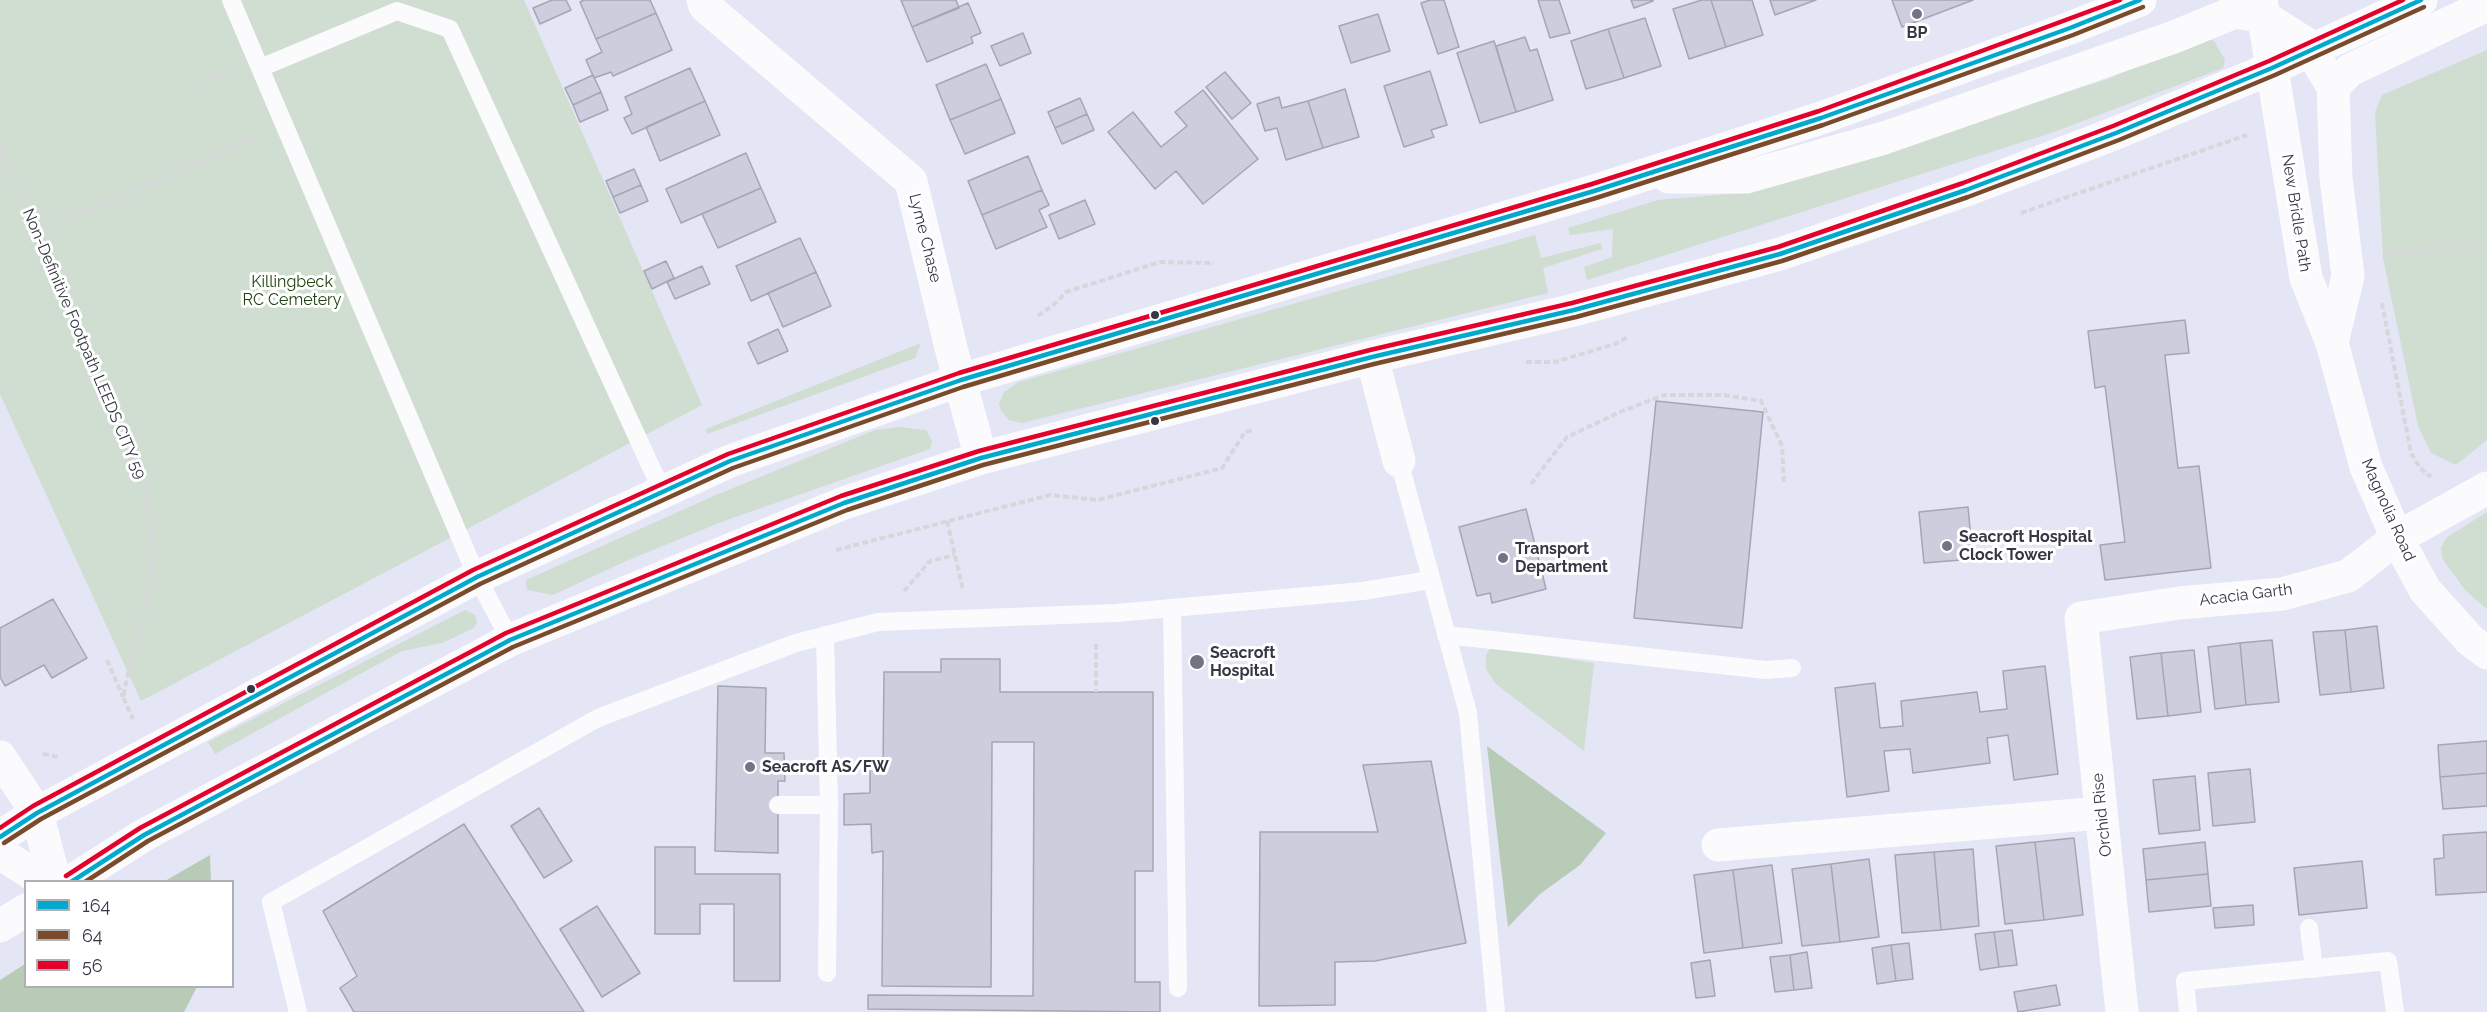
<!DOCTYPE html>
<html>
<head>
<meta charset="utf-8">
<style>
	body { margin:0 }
	#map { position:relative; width:2487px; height:1012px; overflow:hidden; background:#e4e5f5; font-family:Raleway,sans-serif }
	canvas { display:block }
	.legend { position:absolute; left:24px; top:880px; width:210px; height:108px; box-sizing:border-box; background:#fff; border:2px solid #afafb4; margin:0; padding:8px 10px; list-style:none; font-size:18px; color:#363644 }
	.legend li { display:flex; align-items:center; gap:12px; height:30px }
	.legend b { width:30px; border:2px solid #afafb4 }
</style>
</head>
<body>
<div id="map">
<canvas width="2487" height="1012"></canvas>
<ul class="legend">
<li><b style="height:8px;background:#00a9ce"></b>164</li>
<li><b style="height:8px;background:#7a4b2a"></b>64</li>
<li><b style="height:8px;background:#e4002b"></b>56</li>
</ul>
</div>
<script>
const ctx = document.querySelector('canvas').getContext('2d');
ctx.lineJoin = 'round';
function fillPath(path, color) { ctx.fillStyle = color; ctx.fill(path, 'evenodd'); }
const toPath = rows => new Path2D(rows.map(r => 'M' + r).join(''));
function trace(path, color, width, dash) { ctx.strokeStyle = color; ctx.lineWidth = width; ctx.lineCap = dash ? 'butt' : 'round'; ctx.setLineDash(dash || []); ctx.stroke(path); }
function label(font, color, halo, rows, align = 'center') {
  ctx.font = font + ' Raleway,sans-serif'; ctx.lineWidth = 6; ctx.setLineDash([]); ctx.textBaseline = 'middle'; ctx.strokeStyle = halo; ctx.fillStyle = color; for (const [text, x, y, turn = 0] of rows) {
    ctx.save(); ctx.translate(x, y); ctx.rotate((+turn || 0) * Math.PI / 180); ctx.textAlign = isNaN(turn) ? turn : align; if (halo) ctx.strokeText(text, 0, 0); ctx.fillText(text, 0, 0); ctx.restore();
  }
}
fillPath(toPath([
	[0,0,524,0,702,405,141,701,0,394],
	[2205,38,2214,41,2225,60,2223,68,2051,133,1587,280,1584,267,1612,257,1613,229,1570,235,1568,228,1658,200,1753,192,2105,80],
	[2487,50,2487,440,2456,465,2431,453,2418,426,2383,258,2375,112,2382,95],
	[1535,235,1541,258,1601,243,1602,249,1543,268,1548,293,1022,423,1009,420,1001,411,999,404,1004,392,1019,382],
	[921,343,915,358,707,434,706,429],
	[899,427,926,430,932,441,930,449,724,521,626,561,553,595,527,590,526,580,716,495,875,430],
	[2487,512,2487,609,2465,590,2442,558,2441,548,2446,538],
	[465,610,475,615,477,622,474,628,442,643,402,651,215,754,208,742],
	[1491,647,1594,663,1584,751,1496,684,1486,669,1486,655]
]), '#d0ddd1');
fillPath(toPath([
	[1487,746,1606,833,1580,865,1540,894,1508,927],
	[210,855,211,881,165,881],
	[25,964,26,986,197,987,184,1012,0,1012,0,980]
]), '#b7cbb7');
const building = toPath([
	[552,0,566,0,571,10,540,24,533,8,552,0],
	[584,0,650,0,656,13,596,39,580,2,584,0],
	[901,0,956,0,959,8,912,27,901,0],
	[1430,0,1444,0,1459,47,1438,54,1421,3,1430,0],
	[1538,0,1559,0,1570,33,1550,38,1538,0],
	[1631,0,1653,0,1653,1,1634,8,1631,0],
	[1702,0,1711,0,1726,47,1689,59,1673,9,1702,0],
	[1711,0,1752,0,1763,35,1726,47,1711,0],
	[1770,0,1816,0,1775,15,1770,0],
	[1892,0,1973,0,1902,27,1892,0],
	[968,3,981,33,971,37,973,43,927,62,912,27,968,3],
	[656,13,672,50,613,76,611,72,594,78,586,60,602,52,596,39,656,13],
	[1378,14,1390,51,1351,63,1339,26,1378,14],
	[1645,18,1661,66,1624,78,1608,29,1645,18],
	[1608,29,1624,78,1586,89,1571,41,1608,29],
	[1023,33,1031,53,1000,66,991,46,1023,33],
	[1525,37,1530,51,1537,49,1553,100,1516,112,1496,46,1525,37],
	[1494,41,1516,112,1480,123,1457,53,1494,41],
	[986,64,1001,99,950,120,936,85,986,64],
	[690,68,705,101,632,134,624,118,632,114,625,97,690,68],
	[1430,71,1447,125,1431,130,1434,137,1404,147,1384,86,1430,71],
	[1225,72,1251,103,1232,119,1206,87,1225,72],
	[593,75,601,92,573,105,565,88,593,75],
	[1345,89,1359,137,1323,148,1308,101,1345,89],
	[1203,90,1258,159,1203,204,1176,171,1155,189,1108,132,1133,112,1161,147,1187,126,1175,112,1203,90],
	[601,92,608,110,580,122,573,105,601,92],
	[1279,97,1282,108,1308,101,1323,148,1286,160,1277,128,1265,131,1257,104,1279,97],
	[1080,98,1087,114,1055,128,1048,112,1080,98],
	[1001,99,1015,133,965,154,950,120,1001,99],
	[705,101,720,135,660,161,646,127,705,101],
	[1087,114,1094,130,1062,144,1055,128,1087,114],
	[746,153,761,188,681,223,666,189,746,153],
	[1028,156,1042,190,982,215,968,181,1028,156],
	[634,169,641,185,613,197,606,181,634,169],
	[641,185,648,201,620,213,613,197,641,185],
	[761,188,776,222,718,248,702,214,761,188],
	[1042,190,1049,205,1039,210,1047,227,996,249,982,215,1042,190],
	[1085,200,1095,224,1059,239,1049,215,1085,200],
	[800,238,816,272,751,301,736,266,800,238],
	[666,261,674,278,652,289,644,271,666,261],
	[702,266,710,284,675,299,667,282,702,266],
	[816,272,831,306,783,327,768,293,816,272],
	[2185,320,2189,353,2165,355,2178,468,2199,466,2211,568,2105,580,2100,545,2125,542,2105,386,2095,388,2088,331,2185,320],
	[778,329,788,351,758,364,748,343,778,329],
	[1656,401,1763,412,1742,628,1634,618,1656,401],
	[1968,507,1973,559,1924,563,1919,512,1968,507],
	[1526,509,1546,589,1492,603,1490,593,1477,596,1459,527,1526,509],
	[53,599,87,658,52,678,44,665,5,686,0,677,0,628,53,599],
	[2377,626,2384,688,2351,692,2345,630,2377,626],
	[2345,630,2351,692,2320,695,2313,632,2345,630],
	[2272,640,2279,702,2246,705,2240,643,2272,640],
	[2240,643,2246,705,2215,709,2208,647,2240,643],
	[2194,650,2201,712,2168,716,2161,653,2194,650],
	[2161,653,2168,716,2137,719,2130,657,2161,653],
	[941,659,1000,659,1000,692,1153,692,1153,871,1135,871,1135,982,1160,982,1160,1012,868,1009,868,995,1033,996,1034,742,992,742,991,987,882,986,883,851,872,853,871,824,844,825,844,794,870,793,870,768,883,768,884,672,941,672,941,659],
	[2045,666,2058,774,2014,780,2008,735,1987,738,1990,763,1913,773,1910,749,1884,751,1889,791,1847,797,1835,688,1875,683,1880,728,1903,726,1901,701,1977,692,1980,712,2007,709,2003,671,2045,666],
	[718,686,766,688,765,753,784,753,785,781,778,781,778,853,715,851,718,686],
	[2487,741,2487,773,2440,777,2438,745,2487,741],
	[1431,761,1466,943,1375,961,1335,962,1335,1005,1259,1006,1260,832,1378,832,1363,765,1431,761],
	[2250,769,2255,822,2213,826,2208,773,2250,769],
	[2487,773,2487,806,2443,809,2440,777,2487,773],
	[2195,776,2200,830,2159,834,2153,780,2195,776],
	[539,808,572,861,544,878,511,826,539,808],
	[464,824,511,897,584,1012,354,1012,340,988,357,976,323,911,464,824],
	[2487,832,2487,892,2436,895,2434,859,2444,858,2443,835,2487,832],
	[2074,838,2083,915,2044,920,2035,842,2074,838],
	[2035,842,2044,920,2005,924,1996,846,2035,842],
	[2205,842,2208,874,2146,880,2143,849,2205,842],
	[655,847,695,847,695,874,780,874,780,981,734,981,734,904,700,904,700,934,655,934,655,847],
	[1973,849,1979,926,1941,930,1934,852,1973,849],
	[1934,852,1941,930,1902,933,1895,855,1934,852],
	[1869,859,1879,937,1840,942,1831,864,1869,859],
	[2362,861,2367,908,2299,915,2294,868,2362,861],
	[1831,864,1840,942,1802,946,1792,869,1831,864],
	[1772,865,1782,943,1743,948,1733,870,1772,865],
	[1733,870,1743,948,1704,953,1694,875,1733,870],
	[2208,874,2211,906,2149,912,2146,880,2208,874],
	[2253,905,2254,925,2215,928,2213,908,2253,905],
	[597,906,640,973,602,997,560,929,597,906],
	[2012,930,2017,965,1999,967,1994,932,2012,930],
	[1994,932,1999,967,1980,970,1975,934,1994,932],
	[1909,943,1913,979,1896,981,1891,945,1909,943],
	[1891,945,1896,981,1877,984,1872,948,1891,945],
	[1807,952,1812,988,1794,990,1790,955,1807,952],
	[1790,955,1794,990,1775,992,1770,957,1790,955],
	[1710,960,1715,996,1696,998,1691,963,1710,960],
	[2056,985,2060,1005,2018,1012,2014,992,2056,985]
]);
fillPath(building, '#cdcdde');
trace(building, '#a5a6b3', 1.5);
trace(toPath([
	[202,83,229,71],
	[0,147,145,485,154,555,143,620,133,651,123,697,133,719],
	[2021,213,2247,135],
	[36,232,256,138],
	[2383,252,2487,249],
	[2382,303,2411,453,2420,468,2431,477],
	[1038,316,1057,302,1066,292,1160,262,1214,263],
	[1526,362,1555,362,1615,344,1628,337],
	[1531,484,1567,437,1620,412,1664,395,1724,395,1761,401,1782,446,1784,484],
	[947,521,963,590],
	[836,550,1050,495,1098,500,1222,468,1245,432,1253,430],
	[904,591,930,561,955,555],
	[1096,644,1096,692],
	[107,660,123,697],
	[43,754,59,757]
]), '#d6d7db', 4, [6, 3]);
trace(toPath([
	[231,0,477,577,510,640],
	[260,68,397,11,450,29,662,491],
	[1399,461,1468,713,1496,1012],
	[1172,608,1178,988],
	[825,635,829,805,827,973],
	[1446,635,1766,670,1792,668],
	[778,805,829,805],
	[2309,928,2314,969],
	[298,1012,271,902,598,718,796,643,878,622,1116,613,1363,591,1430,580],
	[2188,1012,2185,981,2388,961,2395,1012]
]), '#fbfbfe', 18);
trace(toPath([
	[703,0,705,6,911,181,952,352,981,458],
	[2261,0,2306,278,2332,343,2366,467,2397,538,2425,590,2470,640,2487,653],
	[2332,343,2348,276,2336,178,2333,87],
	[1372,357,1399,461],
	[0,757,37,813],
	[1718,845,2101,813],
	[2122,1012,2081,618,2179,603,2282,594,2348,576,2397,538,2487,488]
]), '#fbfbfe', 33);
trace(toPath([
	[1669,177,1746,177,1884,138,2174,37,2235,12,2264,17,2308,45,2333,87,2350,70,2487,5],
	[37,813,55,882],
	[0,837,37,813,477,577,730,461,961,380,1594,191,1821,118,2070,28,2140,0],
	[0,853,45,882],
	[70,882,144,835,510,640,844,503,981,458,1372,357,1574,310,1780,254,1966,190,2116,133,2272,68,2421,0],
	[0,926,26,910]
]), '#fbfbfe', 33);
trace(toPath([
	[0,837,37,813,477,577,730,461,961,380,1594,191,1821,118,2070,28,2140,0],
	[71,882,144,835,510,640,844,503,981,458,1372,357,1574,310,1780,254,1966,190,2116,133,2272,68,2421,0]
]), '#00a9ce', 4.5);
trace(toPath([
	[4,843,41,819,480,584,733,468,963,387,1596,198,1823,125,2073,35,2143,7],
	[85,882,148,841,513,647,847,510,983,465,1374,364,1576,317,1782,261,1968,197,2119,140,2275,75,2424,7]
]), '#7a4b2a', 4.5);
trace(toPath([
	[0,828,33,806,473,570,728,454,959,373,1592,184,1819,111,2120,0],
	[66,876,140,828,506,633,841,496,979,451,1370,350,1572,303,1778,247,1963,183,2113,126,2269,61,2403,0]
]), '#e4002b', 4.5);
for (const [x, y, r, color] of [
	[1917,14,6,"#737382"],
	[1155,315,5,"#363644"],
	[1155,421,5,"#363644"],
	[1947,546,6,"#737382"],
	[1503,558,6,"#737382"],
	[1197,662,8,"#737382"],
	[251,689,5,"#363644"],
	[750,767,6,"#737382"]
]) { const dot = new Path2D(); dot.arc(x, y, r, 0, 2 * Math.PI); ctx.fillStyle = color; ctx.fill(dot); trace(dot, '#fff', 2); }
label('bold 16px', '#363644', '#fff', [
	["BP",1917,33,"center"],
	["Seacroft Hospital",1959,537],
	["Clock Tower",1959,555],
	["Transport",1515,549],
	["Department",1515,567],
	["Seacroft",1210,653],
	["Hospital",1210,671],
	["Seacroft AS/FW",762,767]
], 'left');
label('16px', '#363644', '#fff', [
	["New Bridle Path",2296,213,81],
	["Lyme Chase",925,238,76],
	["Non-Definitive Footpath LEEDS CITY 59",84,344,67],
	["Magnolia Road",2388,510,66],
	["Acacia Garth",2246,595,-7],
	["Orchid Rise",2102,815,-96]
]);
label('16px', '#21410f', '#fff', [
	["Killingbeck",292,282],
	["RC Cemetery",292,300]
]);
</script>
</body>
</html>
